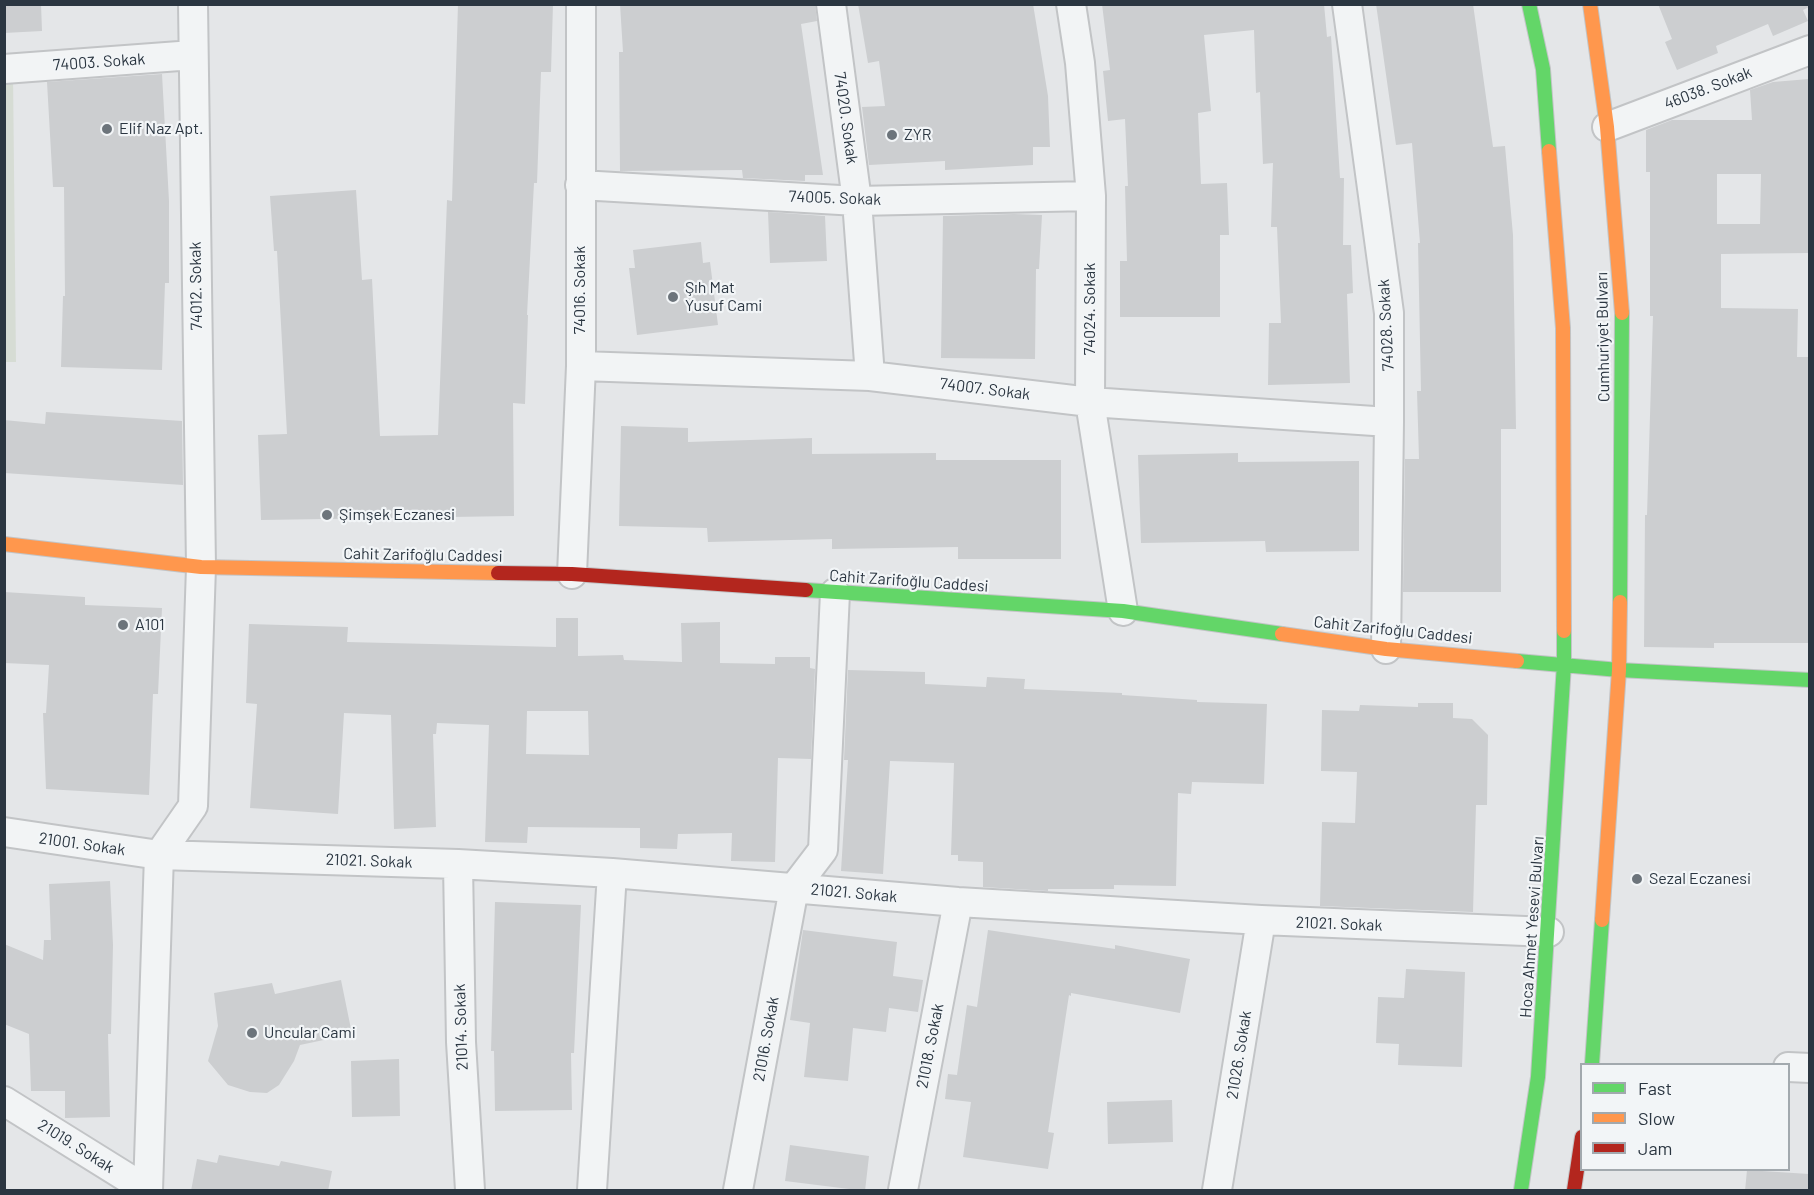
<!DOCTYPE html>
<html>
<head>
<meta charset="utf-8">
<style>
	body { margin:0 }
	#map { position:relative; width:1814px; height:1195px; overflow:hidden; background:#e4e6e8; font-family:Barlow,sans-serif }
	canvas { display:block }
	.frame { position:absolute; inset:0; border:6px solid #2b3641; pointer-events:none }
	.legend { position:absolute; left:1580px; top:1063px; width:210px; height:108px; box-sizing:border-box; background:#f2f5f7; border:2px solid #a2a9ae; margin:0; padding:8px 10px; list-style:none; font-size:18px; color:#2b3641 }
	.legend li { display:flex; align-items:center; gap:12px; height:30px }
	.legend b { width:30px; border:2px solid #a2a9ae }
</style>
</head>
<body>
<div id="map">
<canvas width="1814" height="1195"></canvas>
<div class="frame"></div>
<ul class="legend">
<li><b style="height:8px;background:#63d668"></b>Fast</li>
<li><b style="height:8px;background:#ff974d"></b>Slow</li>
<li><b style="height:8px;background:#b3261e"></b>Jam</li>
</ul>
</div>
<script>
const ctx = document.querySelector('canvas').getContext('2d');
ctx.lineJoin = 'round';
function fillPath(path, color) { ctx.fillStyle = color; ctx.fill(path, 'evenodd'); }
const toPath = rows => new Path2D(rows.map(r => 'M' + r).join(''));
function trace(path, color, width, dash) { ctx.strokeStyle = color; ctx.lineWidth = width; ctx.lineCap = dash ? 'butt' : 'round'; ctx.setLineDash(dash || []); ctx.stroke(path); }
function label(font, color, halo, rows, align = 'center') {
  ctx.font = font + ' Barlow,sans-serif'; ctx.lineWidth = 4.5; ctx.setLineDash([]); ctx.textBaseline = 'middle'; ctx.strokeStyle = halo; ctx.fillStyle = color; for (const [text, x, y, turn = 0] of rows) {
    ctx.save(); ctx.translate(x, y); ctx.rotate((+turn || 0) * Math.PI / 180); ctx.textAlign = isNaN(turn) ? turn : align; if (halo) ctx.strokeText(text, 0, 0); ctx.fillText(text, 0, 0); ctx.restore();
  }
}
fillPath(toPath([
	[4,72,13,72,16,362,5,362]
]), '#d6dcd4');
fillPath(toPath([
	[4,4,41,4,42,31,4,33],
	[458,4,553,4,551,72,541,72,537,183,534,183,527,315,528,315,525,404,513,403,514,516,261,520,258,435,287,434,277,251,274,251,270,196,356,190,362,280,372,279,380,436,438,435,447,200,452,201],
	[620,4,815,4,817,21,801,24,823,175,805,175,805,181,743,178,742,170,620,171,619,52,623,52],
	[858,4,1033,4,1048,96,1050,147,1033,147,1033,165,945,170,945,161,869,165,862,107,885,106,879,61,868,63],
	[1102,4,1324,4,1327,37,1331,36,1340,178,1344,178,1343,245,1351,245,1353,293,1347,294,1350,383,1268,385,1269,323,1281,323,1277,227,1271,227,1273,163,1263,164,1260,92,1256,93,1254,30,1204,35,1211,111,1198,113,1201,184,1227,183,1229,235,1220,235,1220,317,1120,317,1120,261,1127,261,1125,186,1128,186,1125,119,1108,121,1103,71,1110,70],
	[1376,4,1473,4,1493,147,1505,146,1513,235,1516,429,1501,429,1501,592,1403,592,1405,459,1419,459,1417,391,1421,391,1418,243,1420,243,1412,143,1396,145],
	[1658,4,1809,4,1809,7,1803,10,1808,21,1773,36,1768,24,1716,46,1718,53,1677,70,1665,42,1672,39],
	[162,74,169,201,169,283,165,283,162,370,61,367,63,296,65,296,64,187,53,187,47,82],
	[1809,79,1809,253,1721,254,1721,308,1798,309,1797,357,1809,357,1809,643,1714,643,1714,648,1644,647,1645,515,1647,515,1653,316,1650,316,1650,172,1646,172,1646,130,1672,120,1752,120,1750,90,1773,82],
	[1717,174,1761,174,1760,224,1717,224],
	[768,212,825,216,827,261,770,263],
	[1014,214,1042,215,1039,269,1036,269,1035,359,941,358,943,216],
	[701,242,703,263,710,262,718,325,637,335,629,268,635,268,633,250],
	[46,412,182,421,183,485,4,473,4,420,45,424],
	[621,426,688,428,688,442,812,438,812,454,936,453,936,460,1061,460,1061,559,958,559,958,547,832,549,832,539,708,542,707,528,619,526],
	[1238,453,1238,462,1359,461,1359,551,1266,552,1265,541,1141,543,1138,455],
	[4,592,85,597,85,605,162,608,158,694,153,694,149,795,46,789,43,713,46,713,49,665,4,663],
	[556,618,578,618,578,656,623,655,624,660,682,662,681,623,720,622,720,663,775,664,775,657,810,657,810,668,815,669,811,759,778,758,775,862,731,861,732,833,678,834,677,849,640,848,640,828,528,827,527,843,485,842,489,725,437,723,436,734,433,734,436,827,394,829,391,715,344,713,338,814,250,808,257,704,246,703,249,624,348,627,347,642,556,647],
	[527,711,588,711,589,755,526,754],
	[848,670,925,672,925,684,986,687,987,677,1025,679,1024,689,1122,693,1122,695,1197,700,1197,702,1267,704,1264,784,1192,782,1191,794,1178,793,1176,886,1114,885,1114,889,1048,889,1048,891,983,887,983,862,958,861,958,855,951,855,954,763,890,761,883,874,841,871,848,760,844,760],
	[1418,703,1453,703,1453,718,1472,719,1488,735,1487,805,1476,805,1473,912,1320,906,1322,822,1355,823,1357,772,1321,771,1322,710,1359,711,1360,705,1418,707],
	[110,881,113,945,111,1034,108,1034,110,1117,65,1118,65,1091,31,1091,29,1034,4,1024,4,944,43,960,44,940,51,940,49,884],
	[495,902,581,905,574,1053,571,1053,572,1110,495,1111,494,1051,491,1051],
	[803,930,897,942,893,976,923,980,918,1012,889,1008,886,1032,853,1028,848,1081,804,1077,810,1023,790,1020],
	[988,930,1115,949,1115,945,1190,959,1180,1013,1071,993,1071,996,1069,995,1048,1132,1054,1133,1048,1169,963,1157,971,1102,945,1099,948,1074,957,1075,967,1005,977,1007],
	[1406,969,1465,972,1462,1067,1398,1065,1399,1044,1376,1043,1378,997,1404,998],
	[341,980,352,1034,300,1045,294,1061,279,1085,267,1093,250,1092,228,1085,208,1061,218,1026,214,993,272,983,275,994],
	[399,1059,400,1116,352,1117,351,1061],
	[1172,1100,1173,1142,1108,1144,1107,1102],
	[790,1145,869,1156,865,1191,785,1181],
	[219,1155,279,1166,281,1161,332,1171,328,1191,191,1191,197,1159,217,1163],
	[1747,1170,1809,1174,1809,1191,1745,1191]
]), '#ccced0');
const street = toPath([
	[831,4,857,201,870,376],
	[1071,4,1080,63,1091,196,1090,402,1123,611],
	[1347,4,1389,313,1389,422,1386,649],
	[4,69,193,55],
	[1607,127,1810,50],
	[580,185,857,201,1091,196],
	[581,366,870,376,1090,402,1389,422],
	[572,574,581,366,581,4],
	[4,832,159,855,458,864,612,873,958,902,1261,920,1549,932],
	[458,864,461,1042,470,1190],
	[1788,1067,1810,1068],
	[4,1101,147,1190],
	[148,1190,159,855,193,806,201,567,193,4],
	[592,1190,612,873],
	[738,1190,794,888,823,850,835,593],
	[903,1190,958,902],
	[1217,1190,1261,920]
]);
const fast = toPath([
	[1529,4,1543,69,1549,151],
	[806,590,1123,611,1282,634],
	[1620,602,1622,313],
	[1517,661,1619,670,1810,680],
	[1592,1064,1602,920],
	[1521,1190,1538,1077,1564,664,1564,631]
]);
const slow = toPath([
	[1590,4,1607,127,1622,313],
	[1549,151,1563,328,1564,631],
	[4,544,201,567,498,573],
	[1282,634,1386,649,1517,661],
	[1602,920,1619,670,1620,602]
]);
const jam = toPath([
	[498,573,572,574,806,590],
	[1574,1190,1582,1137]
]);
trace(street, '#c2c4c6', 32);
trace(fast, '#c2c4c6', 16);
trace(slow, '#c2c4c6', 16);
trace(jam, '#c2c4c6', 16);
trace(street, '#f2f4f5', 28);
trace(fast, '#63d668', 14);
trace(slow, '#ff974d', 14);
trace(jam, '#b3261e', 14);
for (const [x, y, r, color] of [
	[107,129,6,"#6c747b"],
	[892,135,6,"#6c747b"],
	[673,297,6,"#6c747b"],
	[327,515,6,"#6c747b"],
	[123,625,6,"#6c747b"],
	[1637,879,6,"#6c747b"],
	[252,1033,6,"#6c747b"]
]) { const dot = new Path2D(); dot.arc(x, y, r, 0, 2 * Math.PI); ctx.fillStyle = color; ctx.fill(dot); trace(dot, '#f2f5f7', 2); }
label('16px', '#2b3641', '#f2f5f7', [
	["74003. Sokak",99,62,-4],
	["46038. Sokak",1708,88,-21],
	["74020. Sokak",846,118,82],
	["74005. Sokak",835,198,2],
	["74012. Sokak",196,286,-91],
	["74016. Sokak",580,290,-90],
	["74024. Sokak",1090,309,-90],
	["74028. Sokak",1386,325,-93],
	["Cumhuriyet Bulvarı",1603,337,-91],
	["74007. Sokak",985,389,7],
	["Cahit Zarifoğlu Caddesi",423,555,1],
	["Cahit Zarifoğlu Caddesi",909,581,4],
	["Cahit Zarifoğlu Caddesi",1393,630,6],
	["21001. Sokak",82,844,8],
	["21021. Sokak",369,861,2],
	["21021. Sokak",854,893,5],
	["21021. Sokak",1339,924,2],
	["Hoca Ahmet Yesevi Bulvarı",1532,927,-86],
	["21014. Sokak",461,1027,-92],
	["21016. Sokak",766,1039,-80],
	["21018. Sokak",930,1046,-79],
	["21026. Sokak",1239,1055,-81],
	["21019. Sokak",76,1146,32]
]);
label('16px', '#2b3641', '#f2f5f7', [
	["Elif Naz Apt.",119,129],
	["ZYR",904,135],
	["Şıh Mat",685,288],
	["Yusuf Cami",685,306],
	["Şimşek Eczanesi",339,515],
	["A101",135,625],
	["Sezal Eczanesi",1649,879],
	["Uncular Cami",264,1033]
], 'left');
</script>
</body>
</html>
